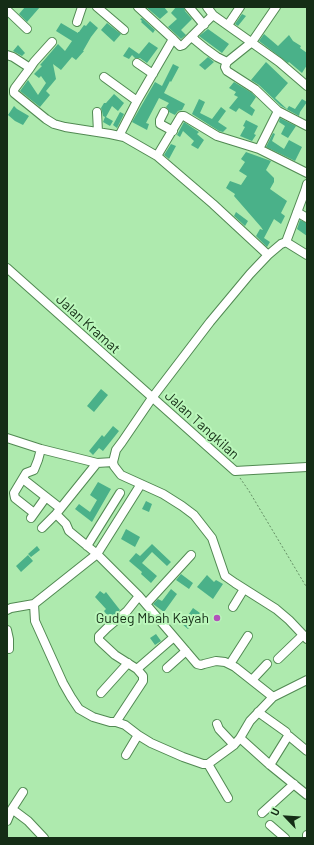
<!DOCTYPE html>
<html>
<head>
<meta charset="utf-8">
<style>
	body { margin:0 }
	#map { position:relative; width:314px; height:845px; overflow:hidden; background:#aeeaae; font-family:Barlow,sans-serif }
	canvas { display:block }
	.frame { position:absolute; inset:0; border:8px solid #152d16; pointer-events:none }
	.north { position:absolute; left:266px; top:797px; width:40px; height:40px; -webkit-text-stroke:3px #bbf7bb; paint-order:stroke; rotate:295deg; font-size:11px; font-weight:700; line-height:16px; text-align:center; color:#152d16 }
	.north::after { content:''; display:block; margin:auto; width:14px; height:18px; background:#152d16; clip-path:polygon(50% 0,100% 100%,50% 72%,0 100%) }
</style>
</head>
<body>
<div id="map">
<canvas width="314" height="845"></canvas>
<div class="frame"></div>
<div class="north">U</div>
</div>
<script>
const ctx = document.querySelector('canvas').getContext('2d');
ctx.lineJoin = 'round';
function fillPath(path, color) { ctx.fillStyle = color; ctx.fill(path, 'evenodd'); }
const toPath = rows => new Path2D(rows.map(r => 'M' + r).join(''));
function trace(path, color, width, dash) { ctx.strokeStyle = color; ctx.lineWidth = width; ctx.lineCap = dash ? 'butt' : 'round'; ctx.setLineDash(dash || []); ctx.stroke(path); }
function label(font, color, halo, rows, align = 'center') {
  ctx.font = font + ' Barlow,sans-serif'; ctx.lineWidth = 4; ctx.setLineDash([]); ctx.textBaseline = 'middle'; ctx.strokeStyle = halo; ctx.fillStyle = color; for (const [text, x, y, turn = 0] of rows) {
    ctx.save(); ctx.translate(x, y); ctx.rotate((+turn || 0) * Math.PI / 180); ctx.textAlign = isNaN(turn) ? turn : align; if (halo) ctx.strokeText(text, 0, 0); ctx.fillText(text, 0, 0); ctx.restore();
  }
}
fillPath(toPath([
	[25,7,40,7,27,22,19,14],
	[146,7,164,7,168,12,160,19],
	[176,7,184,7,185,11,192,19,181,30,186,35,181,39,168,27,177,19,171,13],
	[242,14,246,16,238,26,235,24],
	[142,18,155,30,153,33,141,22,142,21,140,19],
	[90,21,98,28,91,37,83,51,84,51,76,60,72,57,61,70,53,64,56,79,46,91,50,95,40,107,20,91,28,80,38,95,46,83,41,76,39,78,34,74,42,66,40,65,58,44,65,51,72,41,56,31,61,23,78,33,78,32,79,32,84,25,86,26],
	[107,23,121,34,114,42,101,30],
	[208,29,229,44,222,53,199,36],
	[264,34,278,46,289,35,293,41,301,46,300,48,307,53,307,65,302,73,289,62,288,63,259,41],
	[149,42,158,48,147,63,140,58,135,58,132,55,129,59,123,56,129,47,139,54],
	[18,45,25,53,22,56,13,51],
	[208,57,214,62,205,70,199,65],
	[266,62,288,83,275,98,287,109,289,106,295,109,302,99,307,102,300,112,299,116,281,106,259,85,251,80],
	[173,64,179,67,171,82,170,81,164,93,185,104,182,110,178,111,175,115,169,112,168,109,166,107,169,103,159,98,146,123,149,124,147,130,132,122,155,82,162,86],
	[234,82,252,93,256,97,250,106,255,110,252,116,239,108,236,112,229,108,238,97,234,95,236,92,229,88],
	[114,94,124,103,118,111,112,106,106,117,113,121,110,126,103,122,105,117,103,116,102,111,101,108,104,103,106,103],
	[199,99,205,102,200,113,212,119,221,107,226,111,218,122,227,128,223,132,219,131,192,114],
	[14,106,17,109,29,116,23,125,15,121,8,115],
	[120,112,124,114,117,128,113,125],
	[280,118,296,126,288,138,281,134,285,126,279,122],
	[246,120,258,126,254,134,256,135,252,141,240,136,245,127,243,126],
	[184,122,199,132,197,134,204,140,198,149,191,145,194,141,183,131,180,137,177,135],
	[273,133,275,134,272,141,284,149,289,140,302,147,295,161,266,147],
	[171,144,176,146,169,159,164,155],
	[246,152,271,161,266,170,274,178,274,182,270,189,287,201,281,213,285,216,281,224,274,219,264,238,270,242,267,247,256,236,260,229,263,230,261,227,234,196,235,194,226,188,230,181,241,185,247,176,239,171,245,162,241,159],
	[236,212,248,221,245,226,234,216],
	[300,220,307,223,307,236,297,229],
	[101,389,108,395,94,412,87,406],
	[113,426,119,431,103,451,99,448,93,455,89,451,102,435,104,437],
	[98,482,111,489,92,522,75,509,79,504,90,512,97,500,90,495],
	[146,501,152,504,149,512,142,509],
	[126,529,140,537,135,547,121,539],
	[152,544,171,562,167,566,152,552,142,563,157,576,151,583,141,574,142,572,129,561,136,553,140,556],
	[37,546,40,550,31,557,28,554],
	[28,555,33,561,21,572,16,566],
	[181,574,193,583,189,589,176,580],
	[207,575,214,582,216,580,223,584,213,599,197,587],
	[171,589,177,594,164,612,153,604,158,599,162,601],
	[100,591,104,594,106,592,120,610,110,619,104,611,106,609,95,597],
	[193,608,200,613,188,629,182,624],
	[156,634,161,641,155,645,150,638]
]), '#4ab189');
const minor = toPath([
	[97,7,124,30],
	[189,7,204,25],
	[207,7,213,15],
	[7,10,27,29],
	[77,22,82,7],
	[228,25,240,7],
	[192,36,195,40,206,49,217,57,227,62],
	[173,39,180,46,183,45,213,15,279,62,307,86],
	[7,55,13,57,30,68,34,62,52,42],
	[137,63,153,74],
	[30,68,15,88,14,90,14,93,46,119,54,124,65,127,110,134,124,137,157,156,213,204,268,255],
	[104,77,137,101],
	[278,111,307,126],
	[97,112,98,132],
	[164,112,160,120,160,124,173,131],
	[119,136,137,101,173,39,138,7],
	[259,149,278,111,255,89,227,71,225,67,227,62,252,42,276,7],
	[157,156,181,116,184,116,217,136,259,149,307,173],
	[307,184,305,191,286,242,281,244,268,255,250,274,210,322,152,398,122,442,116,450,113,462,114,466,121,475,163,494,182,506,194,515,212,538,225,576,235,583,276,609,289,620,307,639],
	[297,212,307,218],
	[286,242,307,255],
	[7,268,235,471,307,467],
	[7,438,41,449,97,463,113,462],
	[23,479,60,508],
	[34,513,15,498,14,493,26,473,34,470,38,460,41,449],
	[56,514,66,524,69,531,97,554,139,596,174,637,197,664,201,665,204,664,216,661,225,662,235,667,273,697],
	[31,518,46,497],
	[42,528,56,514,97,463],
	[87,546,120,493],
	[139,596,127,611,107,628,99,636,99,640,101,642,115,655,137,669,174,637],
	[34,604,35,621,63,683,71,697,79,709,93,717,110,722,116,722,125,725,138,735],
	[146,604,191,555],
	[233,607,244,589],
	[7,610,11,608,34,604,97,554,141,484],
	[7,630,9,639,9,649],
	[278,659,303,635],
	[230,664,248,636],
	[167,668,186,651],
	[252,680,267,664],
	[101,693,128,663],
	[258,712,286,732],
	[116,722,143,681,143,676,137,669],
	[217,724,219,729,234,745],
	[240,738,270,765,307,795],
	[126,755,138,735,151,743,183,757,203,764,208,764,234,745,240,738,250,721,273,697,307,680],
	[208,764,228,798],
	[270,765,288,736,289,736,307,751],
	[12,809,28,821,44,838],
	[262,813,294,784],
	[7,821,12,809,23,792],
	[270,825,285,838],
	[307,835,307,837]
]);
trace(minor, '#518952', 10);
trace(toPath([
	[240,478,249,491,307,588]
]), '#648e64', 1, [2, 2]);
trace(minor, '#fff', 8);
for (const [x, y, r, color] of [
	[217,618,4,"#b252ba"]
]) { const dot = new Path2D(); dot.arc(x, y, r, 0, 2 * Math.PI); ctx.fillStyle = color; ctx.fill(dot); trace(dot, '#bbf7bb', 1.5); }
label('14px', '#152d16', '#bbf7bb', [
	["Jalan Kramat",88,324,42],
	["Jalan Tangkilan",202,425,42]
]);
label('14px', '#152d16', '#bbf7bb', [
	["Gudeg Mbah Kayah",209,618]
], 'right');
</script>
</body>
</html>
